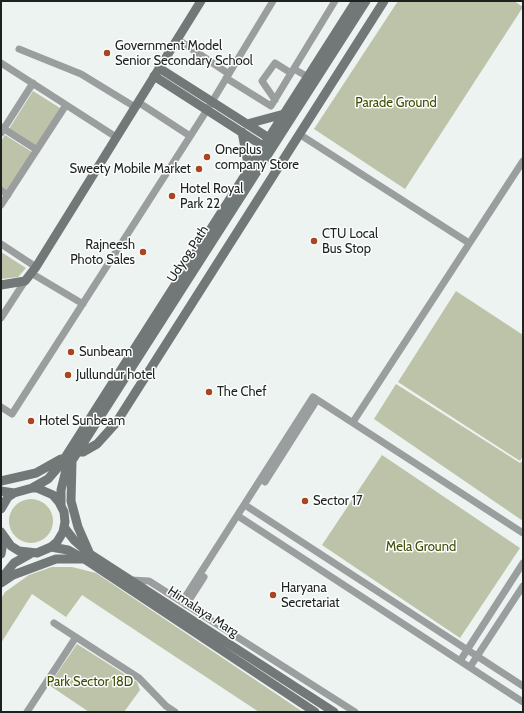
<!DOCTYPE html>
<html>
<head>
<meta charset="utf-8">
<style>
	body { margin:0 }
	#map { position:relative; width:524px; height:713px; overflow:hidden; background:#ecf3f0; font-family:Cabin,sans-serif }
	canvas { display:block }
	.frame { position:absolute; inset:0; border:2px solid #1f2120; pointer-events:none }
</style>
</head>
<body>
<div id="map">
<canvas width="524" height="713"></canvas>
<div class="frame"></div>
</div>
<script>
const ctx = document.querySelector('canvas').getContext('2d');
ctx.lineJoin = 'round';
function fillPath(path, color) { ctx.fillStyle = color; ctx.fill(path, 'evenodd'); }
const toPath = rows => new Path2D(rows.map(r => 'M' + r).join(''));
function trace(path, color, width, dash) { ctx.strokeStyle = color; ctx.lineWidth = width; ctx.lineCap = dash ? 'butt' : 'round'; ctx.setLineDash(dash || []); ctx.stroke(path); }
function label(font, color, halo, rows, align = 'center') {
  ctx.font = font + ' Cabin,sans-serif'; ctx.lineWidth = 3; ctx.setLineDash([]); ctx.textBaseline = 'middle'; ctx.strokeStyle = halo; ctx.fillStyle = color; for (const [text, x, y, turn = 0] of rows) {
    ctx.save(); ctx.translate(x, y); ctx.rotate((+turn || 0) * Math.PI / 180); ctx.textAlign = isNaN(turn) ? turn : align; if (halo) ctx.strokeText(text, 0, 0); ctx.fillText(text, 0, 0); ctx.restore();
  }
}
fillPath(toPath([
	[398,1,514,1,523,7,405,189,314,129],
	[33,91,60,108,36,146,9,129],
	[5,135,32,152,7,190,1,186,1,141],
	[1,252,26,268,18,277,1,279],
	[456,291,523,335,523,456,520,461,398,382],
	[396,384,520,463,523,460,523,521,374,419],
	[382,455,520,548,460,638,322,545],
	'9 521a22 22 0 1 1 44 0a22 22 0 1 1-44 0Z',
	[52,567,72,567,96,573,303,712,259,712,82,595,66,617,32,594,1,643,1,599,5,592,29,575],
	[77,644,137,682,140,690,124,712,89,712,49,685]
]), '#bcc3a8');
trace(toPath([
	[177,39,229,74],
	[19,49,81,74,135,107],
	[1,63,116,137],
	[294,69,308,77],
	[226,78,271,106,335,1],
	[275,100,262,81,275,63,291,73],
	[138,102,190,136],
	[1,127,37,150],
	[1,133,33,83],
	[299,134,469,243],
	[1,190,8,195],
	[1,205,66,105],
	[1,244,36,267],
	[31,273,83,304],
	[1,318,25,281],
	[1,407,12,414,207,110,273,1],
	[353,422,523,161],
	[265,482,317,400],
	[245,505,523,686],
	[238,516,523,702],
	[131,580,149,581,355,712],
	[182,602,313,397,523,533],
	[186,605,204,577],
	[54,623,139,678,166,706,175,712],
	[460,661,523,563],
	[470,667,523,586],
	[27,712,76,637]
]), '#9b9e9e', 7);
trace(toPath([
	[159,68,269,138],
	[154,76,263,146],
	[247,124,284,114],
	[242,132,249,169],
	[1,285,25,281,36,267,201,1],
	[77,452,83,452,97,444,116,423,384,1],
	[72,462,71,501,78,527,89,552],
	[1,481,36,473,61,459],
	[32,488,48,479,61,464,356,1],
	[1,491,14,493],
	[61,506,61,490,66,470,366,1],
	[1,509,8,497,14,493,32,488,37,488,53,495,59,502,64,512,65,522,63,532,57,542,51,547,37,553,19,551,11,546,1,532],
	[64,527,74,540,90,554,334,712],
	[51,547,68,550,86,560,315,712],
	[1,554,4,537],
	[1,579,14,563,30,554],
	[1,583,13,575,56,559,85,559]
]), '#727777', 9);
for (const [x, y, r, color] of [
	[107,53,4,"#ab4420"],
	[207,157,4,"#ab4420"],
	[199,169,4,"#ab4420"],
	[172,196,4,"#ab4420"],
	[314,241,4,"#ab4420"],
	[143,252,4,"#ab4420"],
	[71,352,4,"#ab4420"],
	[68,375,4,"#ab4420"],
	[209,392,4,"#ab4420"],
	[31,421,4,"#ab4420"],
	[305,501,4,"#ab4420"],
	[273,595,4,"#ab4420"]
]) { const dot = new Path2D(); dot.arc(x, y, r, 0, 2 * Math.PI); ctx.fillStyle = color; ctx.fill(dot); trace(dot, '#fcfffe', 1.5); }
label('13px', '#1f2120', '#fcfffe', [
	["Government Model",115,46],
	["Senior Secondary School",115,61],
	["Oneplus",215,150],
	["company Store",215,165],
	["Sweety Mobile Market",191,169,"right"],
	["Hotel Royal",180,189],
	["Park 22",180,204],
	["CTU Local",322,234],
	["Bus Stop",322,249],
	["Rajneesh",135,245,"right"],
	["Photo Sales",135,260,"right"],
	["Sunbeam",79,352],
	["Jullundur hotel",76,375],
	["The Chef",217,392],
	["Hotel Sunbeam",39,421],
	["Sector 17",313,501],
	["Haryana",281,588],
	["Secretariat",281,603]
], 'left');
label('13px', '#404d04', '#fcfffe', [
	["Parade Ground",396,103],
	["Mela Ground",421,547],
	["Park Sector 18D",90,682]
]);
label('13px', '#1f2120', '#fcfffe', [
	["Udyog Path",188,254,-57],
	["Himalaya Marg",203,612,33]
]);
</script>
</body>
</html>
